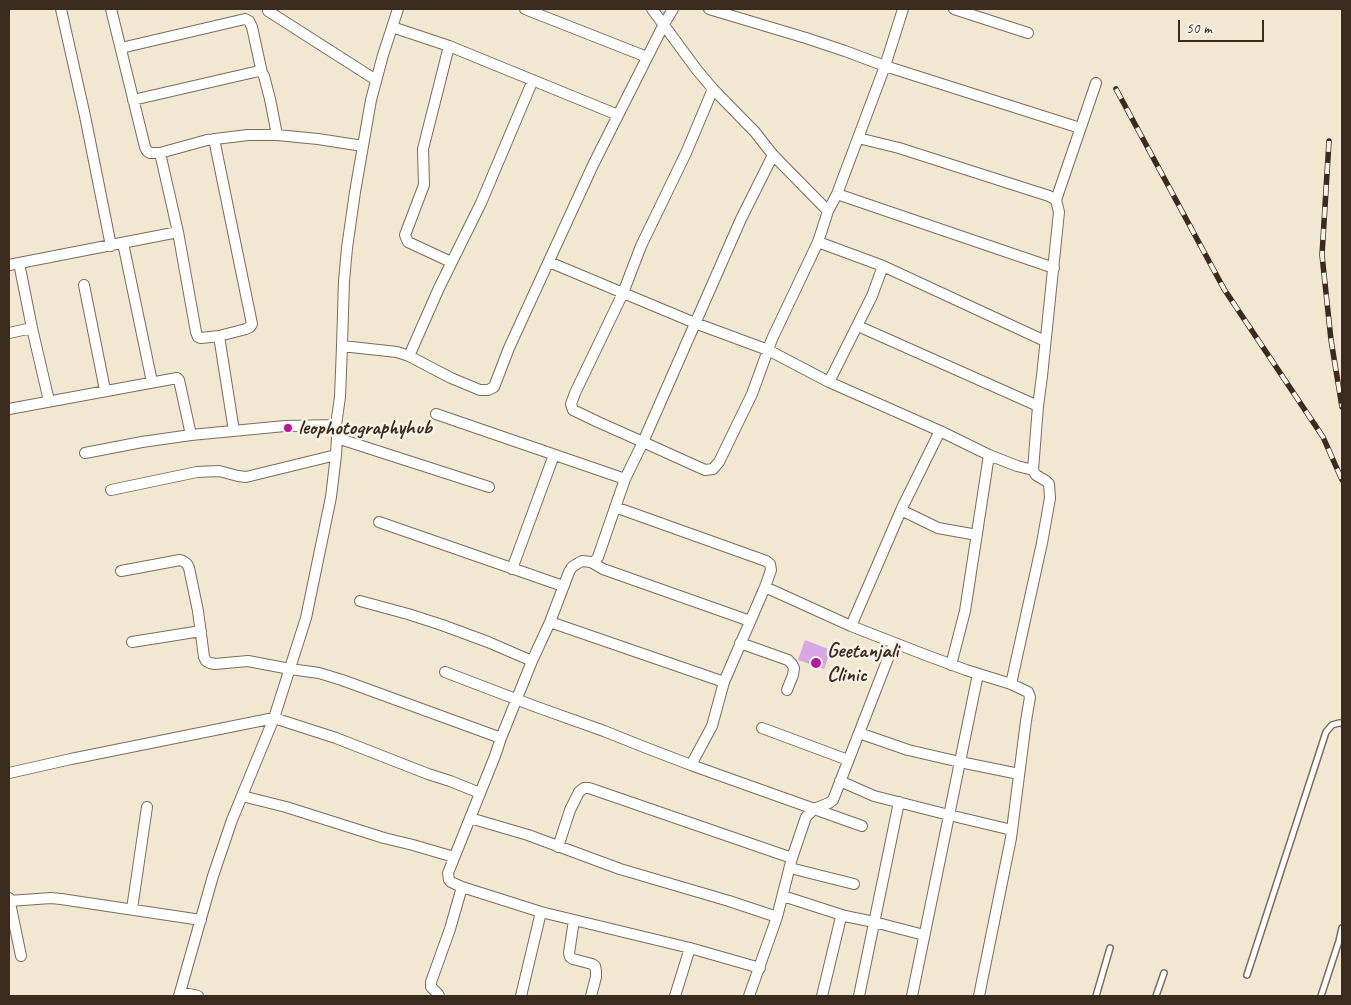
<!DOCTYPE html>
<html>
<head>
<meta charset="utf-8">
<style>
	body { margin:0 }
	#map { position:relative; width:1351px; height:1005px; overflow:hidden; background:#f2e8d1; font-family:Caveat,sans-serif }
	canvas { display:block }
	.frame { position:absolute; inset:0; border:10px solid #3b2a1e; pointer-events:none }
	.scale { position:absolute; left:1178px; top:20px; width:86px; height:22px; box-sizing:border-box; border:2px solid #3b2a1e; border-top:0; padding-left:6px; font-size:15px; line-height:18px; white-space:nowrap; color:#3b2a1e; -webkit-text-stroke:4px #f7f3e8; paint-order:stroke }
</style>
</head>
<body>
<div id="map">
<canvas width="1351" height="1005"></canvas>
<div class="frame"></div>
<div class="scale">50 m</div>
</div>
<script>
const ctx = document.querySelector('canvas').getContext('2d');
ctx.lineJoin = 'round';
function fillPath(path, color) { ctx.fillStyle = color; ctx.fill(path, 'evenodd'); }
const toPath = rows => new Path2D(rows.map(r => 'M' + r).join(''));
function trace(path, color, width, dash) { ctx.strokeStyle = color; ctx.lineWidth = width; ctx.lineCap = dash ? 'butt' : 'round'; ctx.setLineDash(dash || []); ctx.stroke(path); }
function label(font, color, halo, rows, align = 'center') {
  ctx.font = font + ' Caveat,sans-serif'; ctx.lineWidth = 5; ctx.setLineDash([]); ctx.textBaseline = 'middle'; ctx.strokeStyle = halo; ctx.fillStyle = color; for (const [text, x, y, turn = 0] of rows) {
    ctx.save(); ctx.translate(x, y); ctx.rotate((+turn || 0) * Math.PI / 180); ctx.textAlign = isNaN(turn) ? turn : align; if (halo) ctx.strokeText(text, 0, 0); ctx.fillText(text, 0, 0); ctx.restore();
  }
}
fillPath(toPath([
	[805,640,831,650,824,669,798,660]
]), '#d6a6e5');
const service = toPath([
	[1247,975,1326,732,1332,725,1339,723,1342,723],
	[1096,996,1110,948],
	[1156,996,1164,973],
	[1321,996,1339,941,1342,928]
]);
const minor = toPath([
	[61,9,85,116,111,246],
	[111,9,145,147,147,151,150,153,160,153,207,140,248,135,277,135,318,139,363,146],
	[525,9,647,57],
	[652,9,697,70,713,89,755,132,773,155,828,211],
	[709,9,806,38,845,51,885,66,1080,128],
	[954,9,1028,33],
	[268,11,376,80],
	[392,27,449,46,618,115],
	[449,46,423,149,424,185,405,235,408,242,451,262],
	[121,48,245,19,249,21,252,27,262,73],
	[713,89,686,153,641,246,623,293,575,393,571,404,573,410,598,422,643,442,741,219,773,155],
	[133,100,259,71,262,73,264,76,270,99,277,135],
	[858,138,899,148,1049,196,1056,200,1059,212,1042,376,1038,406,1033,470,1036,475,1046,481,1049,484,1050,498,1042,543,1011,684,1028,692,1030,697,1026,721,1011,838,979,996],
	[214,139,252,324,250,327,246,329,219,336],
	[160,153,178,232,196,332,198,337,201,338,219,336,234,431],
	[837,194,1054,268],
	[1056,200,1096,83],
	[818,242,883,266,1045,341],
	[123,243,152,382],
	[549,262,695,323,768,350,829,382,940,431],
	[19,263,32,328,49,401],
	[9,265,178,232],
	[84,285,105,390],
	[858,326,1038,406],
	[9,333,32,328],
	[342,346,397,352,409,356,451,378,480,390,488,390,494,387,509,348,593,165,664,24,673,9],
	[409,356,439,288,481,203,533,80],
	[829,382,872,296,883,266],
	[9,409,177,378,179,380,191,435],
	[436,414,625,479],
	[337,438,489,487],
	[85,453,142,442,191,435,285,426,336,425],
	[111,490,197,472,219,471,238,476,246,477,336,455],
	[615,507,766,561,770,564,771,570,765,587],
	[901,510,938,528,977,535],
	[379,522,563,586],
	[591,562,603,569,750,621],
	[512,569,554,455],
	[121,571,180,560,183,561,187,564,189,568,198,611,204,657,206,661,210,663,215,664,248,661,290,669,319,673,342,680,501,738],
	[360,601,408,614,442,625,488,642,532,661],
	[550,622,724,682,765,587,851,626,923,654,966,670,1011,684],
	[851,626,902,508,940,431,989,455,1017,466,1033,470],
	[132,642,201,631],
	[740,643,788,660,792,664,794,668,793,675,787,690],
	[951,665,965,611,989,455],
	[445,672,534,706,604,731,644,747,691,765,712,726,724,682],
	[762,728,848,760],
	[859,733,908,750,960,762,1019,774],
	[691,765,862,826],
	[9,773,71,759,274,718,336,738,428,774,450,781,480,793],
	[840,781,874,796,949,815,1012,830],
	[242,796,286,807,384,838,413,845,454,857],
	[470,818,528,835,620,869,729,901,777,917],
	[558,847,570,810,579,792,584,788,589,788,792,858],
	[790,868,854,884],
	[462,887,541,912,690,948,760,968],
	[783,896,845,916],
	[9,898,21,956],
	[9,901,51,898,61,899,201,920],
	[132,909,147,807],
	[574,920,569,953,570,957,573,959,592,964,595,966,596,971,596,977,591,996],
	[180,992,198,996],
	[179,996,213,876,232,820,274,718,306,618,331,497,336,455,337,438,336,425,340,397,342,346,344,281,347,248,355,192,371,100,383,55,398,9],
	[439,996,438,994,431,987,431,982,450,929,462,887,451,882,449,880,448,873,495,756,501,738,532,661,550,622,569,572,572,567,580,562,582,561,591,562,595,561,598,557,625,479,643,442,705,470,713,469,719,462,752,394,772,339,818,242,828,211,837,194,885,66,903,9],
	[521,996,541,912],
	[675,996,690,948],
	[749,996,777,917,792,858,806,817,814,809,829,803,833,800,894,643],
	[822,996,841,917,845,916,874,922,924,935],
	[859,996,899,802],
	[912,996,978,674]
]);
trace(service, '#7b6c5d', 8);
trace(minor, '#7b6c5d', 12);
trace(service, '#fff', 5);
trace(minor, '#fff', 10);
const rail = toPath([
	[1116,89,1224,289,1323,437,1342,480],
	[1329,141,1322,255,1331,340,1342,407]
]);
trace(rail, '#3b2a1e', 5.5);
trace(rail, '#f7f3e8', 4, [11]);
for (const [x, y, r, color] of [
	[288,428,5,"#b5179e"],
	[816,663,6,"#b5179e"]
]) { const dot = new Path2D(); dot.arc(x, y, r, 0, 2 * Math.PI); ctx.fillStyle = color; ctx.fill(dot); trace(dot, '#f7f3e8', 2); }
label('bold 21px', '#3b2a1e', '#f7f3e8', [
	["leophotographyhub",298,428],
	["Geetanjali",827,651],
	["Clinic",827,675]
], 'left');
</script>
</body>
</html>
